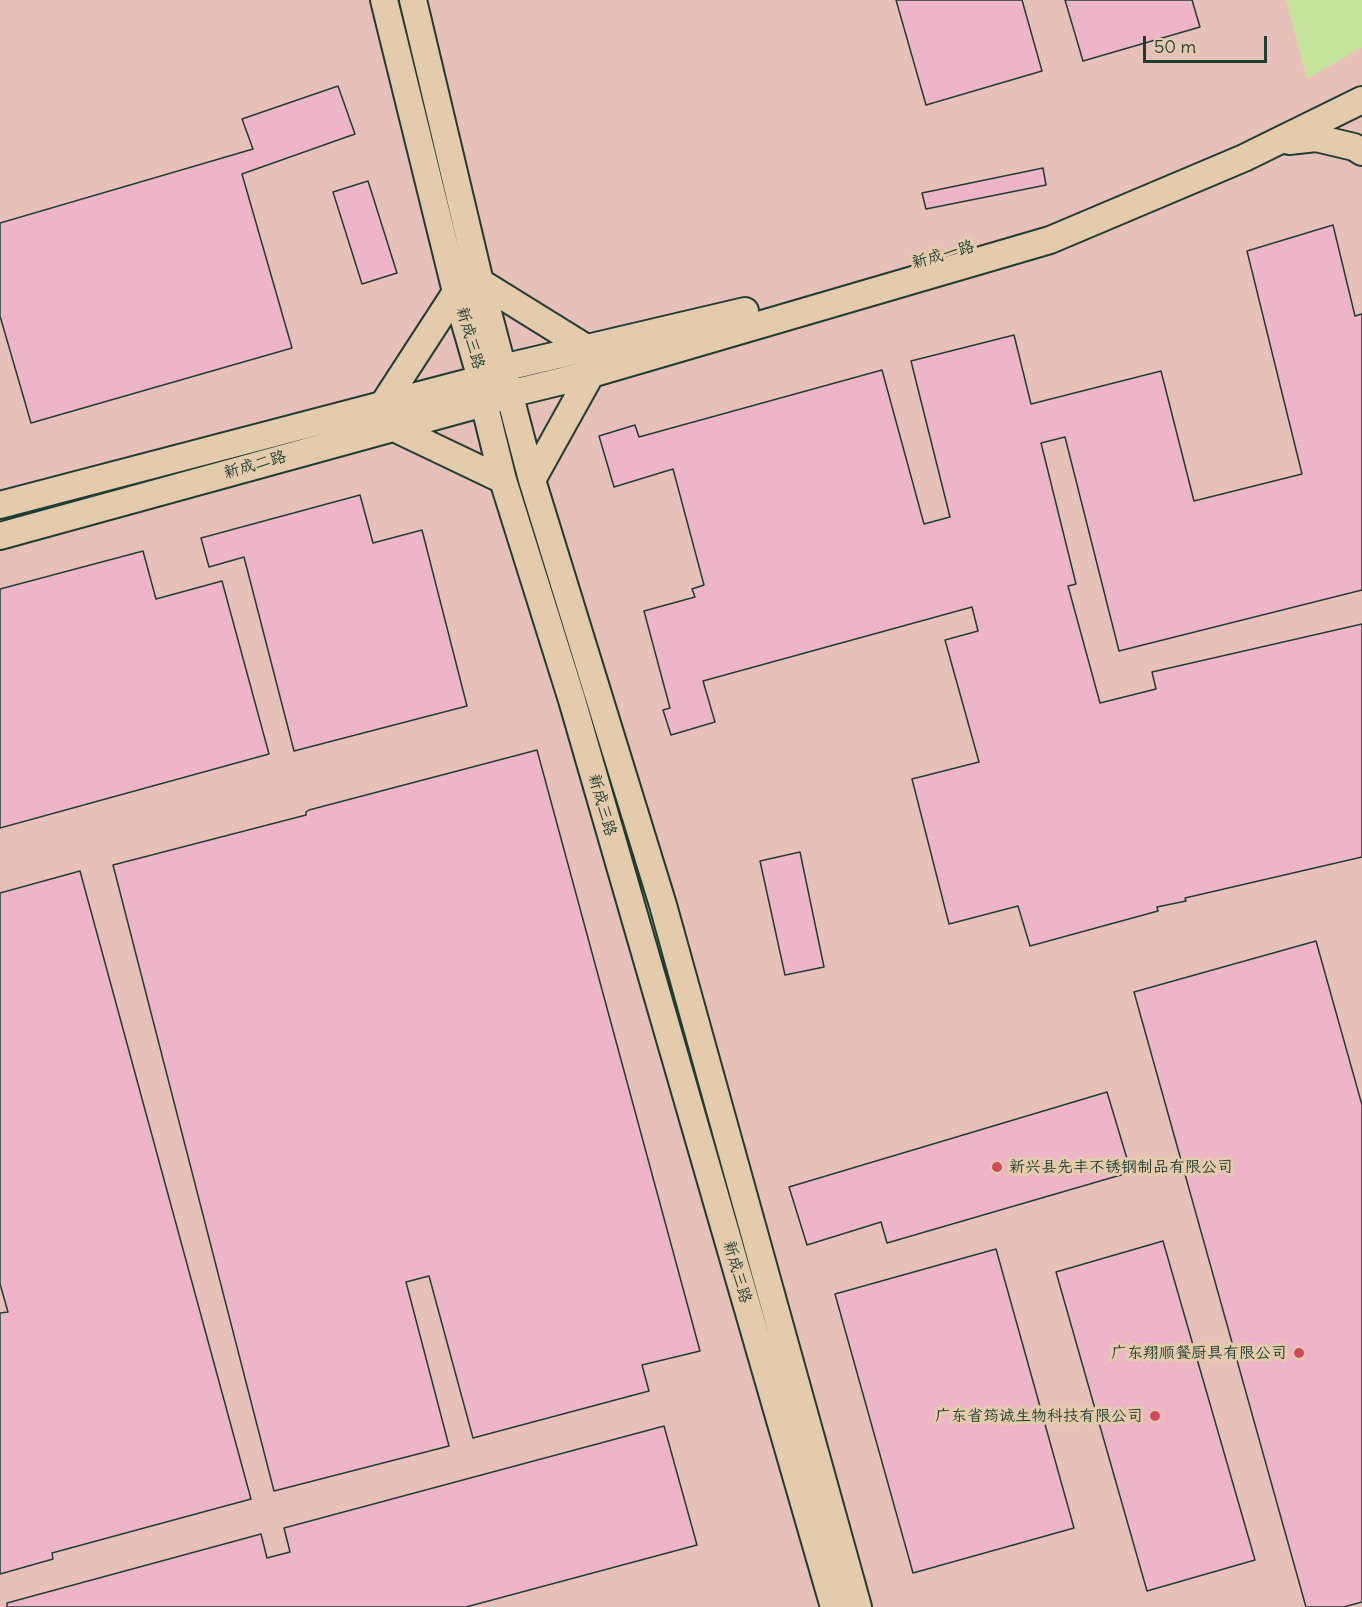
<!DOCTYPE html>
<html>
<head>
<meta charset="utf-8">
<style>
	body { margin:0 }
	#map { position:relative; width:1362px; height:1607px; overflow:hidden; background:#e6c4b4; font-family:Delius,sans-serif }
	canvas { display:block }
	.scale { position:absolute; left:1143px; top:36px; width:124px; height:27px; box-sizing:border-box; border:3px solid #1f3d34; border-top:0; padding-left:8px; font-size:18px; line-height:21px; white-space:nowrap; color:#1f3d34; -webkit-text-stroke:4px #e3cbac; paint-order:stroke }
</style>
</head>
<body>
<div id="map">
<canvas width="1362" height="1607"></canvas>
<div class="scale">50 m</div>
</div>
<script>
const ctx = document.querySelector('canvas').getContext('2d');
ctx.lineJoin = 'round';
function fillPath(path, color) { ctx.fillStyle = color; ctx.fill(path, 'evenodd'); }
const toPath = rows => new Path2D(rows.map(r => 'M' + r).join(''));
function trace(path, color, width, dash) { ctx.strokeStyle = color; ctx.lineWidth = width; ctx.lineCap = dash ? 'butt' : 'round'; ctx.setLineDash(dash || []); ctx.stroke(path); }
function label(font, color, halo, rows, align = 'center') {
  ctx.font = font + ' Delius,"LXGW WenKai TC",sans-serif'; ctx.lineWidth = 6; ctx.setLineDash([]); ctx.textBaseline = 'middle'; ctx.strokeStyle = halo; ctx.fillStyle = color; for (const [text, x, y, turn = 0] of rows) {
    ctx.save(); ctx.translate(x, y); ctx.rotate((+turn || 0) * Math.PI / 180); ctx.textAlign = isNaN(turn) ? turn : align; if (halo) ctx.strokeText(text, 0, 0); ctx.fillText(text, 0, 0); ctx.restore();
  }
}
fillPath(toPath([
	[0,0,1362,0,1362,1607,0,1607]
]), '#e8c0ba');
fillPath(toPath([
	[1286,0,1362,0,1362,47,1307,79]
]), '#c6e39b');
const building = toPath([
	[896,0,1022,0,1042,71,926,105,896,0],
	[1065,0,1192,0,1200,27,1083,61,1065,0],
	[338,86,355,134,242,174,292,348,31,423,0,316,0,223,253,149,242,119,338,86],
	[1043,168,1046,185,926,209,922,193,1043,168],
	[368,181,397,273,362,284,333,192,368,181],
	[1333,225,1355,316,1362,314,1362,590,1119,651,1065,437,1041,443,1076,584,1068,586,1100,703,1156,689,1152,672,1362,624,1362,857,1185,898,1186,901,1157,907,1158,911,1030,946,1018,906,949,924,912,779,979,762,945,640,978,631,972,607,703,681,715,722,671,735,663,710,670,708,644,611,695,597,692,589,704,585,673,469,614,487,599,436,635,425,639,437,882,370,924,524,950,517,911,361,1014,335,1031,404,1161,371,1194,501,1302,474,1247,251,1333,225],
	[360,495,373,543,422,530,467,706,294,751,244,557,209,567,201,538,360,495],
	[143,551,156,599,222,581,269,754,0,828,0,589,143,551],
	[537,750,700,1351,642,1365,649,1391,473,1438,429,1276,406,1282,449,1446,274,1491,113,865,306,815,306,812,309,810,537,750],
	[800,852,824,967,785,975,760,861,800,852],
	[80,871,251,1499,52,1553,53,1559,0,1574,0,1313,8,1312,0,1284,0,893,80,871],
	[1316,941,1362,1105,1362,1602,1344,1607,1306,1607,1134,992,1316,941],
	[1107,1092,1131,1172,887,1243,881,1222,807,1245,789,1187,1107,1092],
	[1163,1241,1255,1560,1147,1591,1056,1272,1163,1241],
	[996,1249,1074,1528,913,1573,835,1294,996,1249],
	[664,1426,697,1545,466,1607,7,1607,7,1603,261,1534,267,1558,290,1552,284,1528,664,1426]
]);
fillPath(building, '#edb5c7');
trace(building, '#1f3d34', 1.5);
const tertiary = toPath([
	[384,0,456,292,481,379,484,403,503,480,572,700,834,1607],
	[413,0,480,282,532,480,663,905,858,1607],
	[1289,141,1316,138,1354,147,1362,152],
	[480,282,588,349],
	[384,403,456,292],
	[392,427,503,480],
	[532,480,591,374],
	[0,505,481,379,502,368,745,311],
	[0,536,484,403,509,394,591,374,1050,240,1244,158,1362,100]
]);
trace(tertiary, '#1f3d34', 30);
trace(tertiary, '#e3cbac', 26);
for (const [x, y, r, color] of [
	[997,1167,6,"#d1495b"],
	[1299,1353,6,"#d1495b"],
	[1155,1416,6,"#d1495b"]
]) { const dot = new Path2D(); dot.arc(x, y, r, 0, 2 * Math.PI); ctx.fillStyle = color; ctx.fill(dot); trace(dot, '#e3cbac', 2); }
label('16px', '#1f3d34', '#e3cbac', [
	["新成一路",943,255,-16],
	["新成三路",470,338,74],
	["新成二路",255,465,-16],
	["新成三路",602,805,74],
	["新成三路",737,1272,74]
]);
label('16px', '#1f3d34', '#e3cbac', [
	["新兴县先丰不锈钢制品有限公司",1009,1167,"left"],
	["广东翔顺餐厨具有限公司",1287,1353],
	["广东省筠诚生物科技有限公司",1143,1416]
], 'right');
</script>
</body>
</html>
